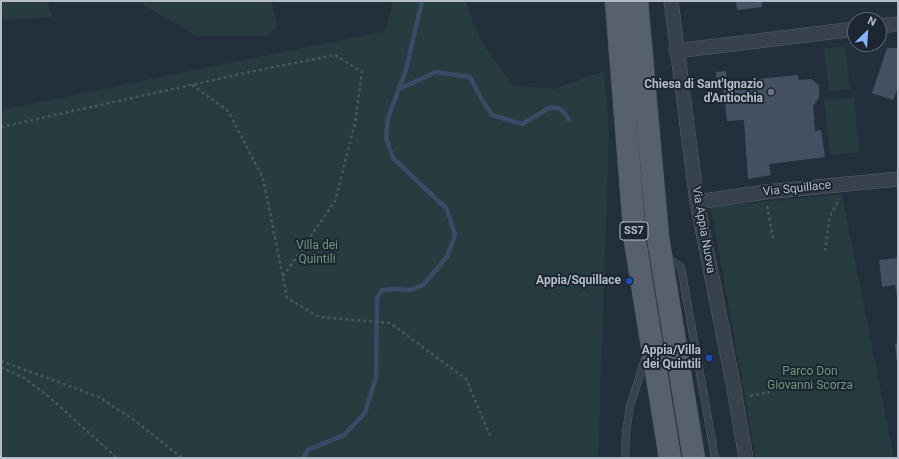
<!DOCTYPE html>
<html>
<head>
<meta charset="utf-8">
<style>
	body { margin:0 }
	#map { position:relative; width:899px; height:459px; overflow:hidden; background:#242f3e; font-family:Roboto,sans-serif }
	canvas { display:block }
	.frame { position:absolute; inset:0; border:2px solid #b4bcc9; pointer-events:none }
	.north { position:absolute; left:847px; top:12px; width:40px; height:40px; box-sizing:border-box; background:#1d2633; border:1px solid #59626f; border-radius:50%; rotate:25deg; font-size:11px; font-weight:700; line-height:16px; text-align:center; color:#b4bcc9 }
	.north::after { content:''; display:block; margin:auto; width:14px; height:18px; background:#8ab4f8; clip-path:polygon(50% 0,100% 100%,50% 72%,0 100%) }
</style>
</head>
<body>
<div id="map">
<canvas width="899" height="459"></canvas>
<div class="frame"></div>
<div class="north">N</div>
</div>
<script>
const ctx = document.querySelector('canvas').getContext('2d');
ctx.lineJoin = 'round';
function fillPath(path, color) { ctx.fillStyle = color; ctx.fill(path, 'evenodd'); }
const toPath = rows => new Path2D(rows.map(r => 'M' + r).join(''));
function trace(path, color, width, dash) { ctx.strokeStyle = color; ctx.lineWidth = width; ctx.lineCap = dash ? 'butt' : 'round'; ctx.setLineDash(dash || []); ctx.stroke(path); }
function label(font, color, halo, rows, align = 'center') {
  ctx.font = font + ' Roboto,sans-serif'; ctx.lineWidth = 4; ctx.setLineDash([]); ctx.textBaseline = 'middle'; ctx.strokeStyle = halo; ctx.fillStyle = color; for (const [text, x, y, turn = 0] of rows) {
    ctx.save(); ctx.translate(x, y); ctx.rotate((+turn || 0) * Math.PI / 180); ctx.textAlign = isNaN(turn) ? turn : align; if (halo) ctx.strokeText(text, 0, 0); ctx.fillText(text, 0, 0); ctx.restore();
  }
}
fillPath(toPath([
	[1,1,47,1,52,17,1,20],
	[142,1,272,1,277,27,267,36,197,36,145,6],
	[393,1,466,1,471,19,484,45,513,86,554,89,604,71,609,133,598,458,1,458,1,110,385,31],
	[845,47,850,89,829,91,824,48],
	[854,98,859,152,830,155,824,100],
	[842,194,894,458,756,458,711,207]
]), '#263c3f');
trace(toPath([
	[399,89,436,72,470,77,482,100,492,115,522,124,549,108,558,108,564,112,569,120],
	[303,458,308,450,344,435,365,413,376,377,377,298,382,290,394,289,410,290,423,285,447,257,455,235,447,209,393,158,386,138,388,118,406,70,422,1]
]), '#394c67', 4.5);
fillPath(toPath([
	[736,1,762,1,762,7,737,10],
	[887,48,898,48,898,87,893,100,872,93],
	[726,71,727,82,798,75,799,80,811,79,819,85,819,98,813,106,815,131,821,130,825,157,769,164,771,175,748,179,744,120,727,121,723,86,717,85,716,72],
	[898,258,898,296,897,296,895,285,882,287,879,260],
	[898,343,898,363,897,363,895,344]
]), '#455162');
const service = toPath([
	[666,257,681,267,715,458],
	[625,458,626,432,630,406,646,356]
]);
const minor = toPath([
	[671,1,697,202,732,378,746,458],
	[879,26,898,24],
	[676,51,855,29],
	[697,202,765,192,898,179]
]);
const primary = toPath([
	[616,1,635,241,670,458],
	[637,1,658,237,694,458]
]);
trace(service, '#565f6c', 8);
trace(minor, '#565f6c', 15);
trace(primary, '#414a57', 23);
trace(toPath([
	[192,85,228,111,263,178,287,298,319,317,390,323,466,379,491,438],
	[1,127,254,71,335,55,362,72,355,123,335,201,282,278],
	[767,206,773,238],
	[825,251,830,216,839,199],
	[1,361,99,397,134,420,182,458],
	[1,367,24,378,48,396,117,458],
	[750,396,770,392]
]), '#44595c', 2.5, [3, 3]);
trace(service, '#38414e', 7);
trace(minor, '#38414e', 14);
trace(primary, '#56606e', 22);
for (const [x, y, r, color] of [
	[771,92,4,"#6b7280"],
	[629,281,4,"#1a4fb4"],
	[709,358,4,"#1a4fb4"]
]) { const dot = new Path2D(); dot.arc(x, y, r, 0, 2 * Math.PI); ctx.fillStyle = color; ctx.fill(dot); trace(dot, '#1d2633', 1.5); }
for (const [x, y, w] of [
	[634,231,28]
]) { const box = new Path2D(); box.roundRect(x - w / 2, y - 9, w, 18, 3); ctx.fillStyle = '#1d2633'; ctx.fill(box); trace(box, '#b4bcc9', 1); }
label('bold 11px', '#b4bcc9', null, [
	["SS7",634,231]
]);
label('bold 12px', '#b4bcc9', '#1d2633', [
	["Chiesa di Sant'Ignazio",763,85],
	["d'Antiochia",763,99],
	["Appia/Squillace",621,281],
	["Appia/Villa",701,351],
	["dei Quintili",701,365]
], 'right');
label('12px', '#b4bcc9', '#1d2633', [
	["Via Squillace",797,189,-6],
	["Via Appia Nuova",703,230,80]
]);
label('12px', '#6b9a76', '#1d2633', [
	["Villa dei",317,246],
	["Quintili",317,260],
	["Parco Don",810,372],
	["Giovanni Scorza",810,386]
]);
</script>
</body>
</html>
